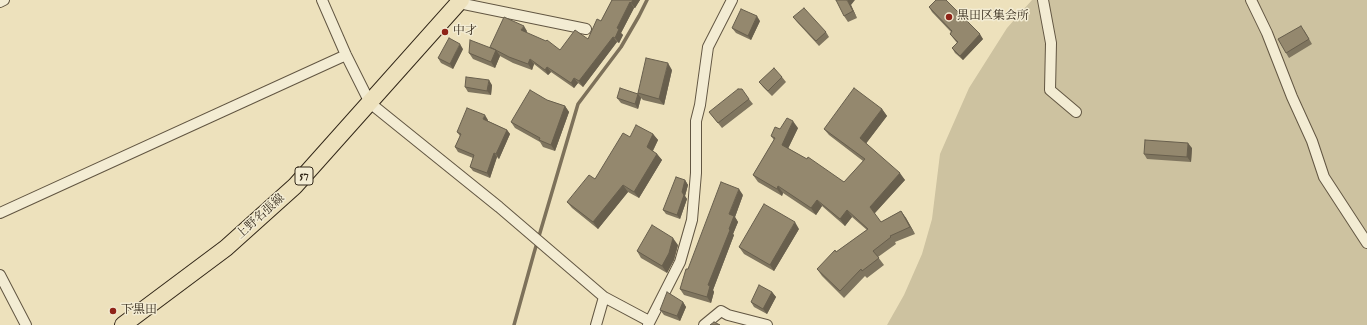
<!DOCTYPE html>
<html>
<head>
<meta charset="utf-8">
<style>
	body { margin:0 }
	canvas { display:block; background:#ede1bc }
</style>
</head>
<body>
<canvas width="1367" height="325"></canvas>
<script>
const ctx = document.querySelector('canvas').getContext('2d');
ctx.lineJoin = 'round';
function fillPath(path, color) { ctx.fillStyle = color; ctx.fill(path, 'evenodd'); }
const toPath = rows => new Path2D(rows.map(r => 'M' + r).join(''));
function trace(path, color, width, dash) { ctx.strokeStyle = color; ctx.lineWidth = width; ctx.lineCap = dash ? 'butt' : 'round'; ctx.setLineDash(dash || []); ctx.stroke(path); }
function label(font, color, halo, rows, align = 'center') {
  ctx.font = font + ' "IM FELL English","Noto Serif JP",serif'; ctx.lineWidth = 3; ctx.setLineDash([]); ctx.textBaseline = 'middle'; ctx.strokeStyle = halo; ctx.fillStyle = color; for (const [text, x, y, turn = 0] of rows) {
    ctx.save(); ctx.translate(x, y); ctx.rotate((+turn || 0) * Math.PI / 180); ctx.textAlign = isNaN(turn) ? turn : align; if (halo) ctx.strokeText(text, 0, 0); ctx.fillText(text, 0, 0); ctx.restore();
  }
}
fillPath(toPath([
	[1032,0,1367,0,1367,325,887,325,904,295,922,254,932,219,940,154,969,88,1007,28]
]), '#cdc2a0');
trace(toPath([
	[514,325,534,253,578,104,621,47,639,16,647,0]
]), '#7d715a', 3.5);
const minor = toPath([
	[322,0,346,55,370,103,499,207,604,297,649,321],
	[1043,0,1051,43,1050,90,1076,112],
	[1251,0,1267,33,1292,97,1312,141,1324,177,1367,243],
	[0,2,4,0],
	[459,3,586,29],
	[0,213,346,55],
	[0,275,26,325],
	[596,325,604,297],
	[648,325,680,262,692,220,696,173,696,121,700,105,708,47,732,0],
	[704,325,721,311,728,315,767,325]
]);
const primary = toPath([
	[123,325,226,248,295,186,461,0]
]);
trace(minor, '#625642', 12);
trace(primary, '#332819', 18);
trace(minor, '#f3ecd3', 10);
trace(primary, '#ede1bc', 16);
fillPath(toPath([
	[612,0,640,0,635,8,634,8,621,33,623,35,619,43,617,42,583,87,578,83,574,88,551,72,548,75,534,64,532,70,513,63,500,56,495,68,473,59,469,53,490,48,527,31,526,33,560,50,588,39,601,21],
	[851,5,857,18,848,22,844,16],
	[929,7,983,39,963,60,955,53,952,48,957,43,953,38,950,34,951,32,932,12],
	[793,17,826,32,829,37,819,46,797,22],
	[760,21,751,40,736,33,732,28],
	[1304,30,1312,44,1289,58,1286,53],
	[463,49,453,69,441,63,438,58],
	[672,70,664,105,643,100,641,98,638,109,621,103,617,98,638,93],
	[782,77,786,82,772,96,763,87,759,82],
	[492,85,491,95,468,92,465,87],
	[749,99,753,104,722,128,709,112],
	[547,100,565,106,569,112,555,151,543,147,540,142,515,128,511,122],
	[882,109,887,116,866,143,905,180,874,214,881,222,901,211,906,218,915,234,895,242,896,244,878,257,884,265,867,278,865,276,844,298,822,276,817,269,836,252,867,230,852,217,845,226,822,206,816,215,783,193,782,196,758,182,753,175,774,140,771,136,780,129,798,128,788,148,844,182,863,161,829,135,824,129],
	[488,120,488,121,507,130,510,134,499,159,497,157,490,178,473,171,470,167,473,158,458,152,455,147,460,136,457,132],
	[653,134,658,140,653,151,657,154,662,160,639,198,628,192,598,229,572,208,567,202,595,179,630,137],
	[1192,148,1191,162,1147,159,1144,154],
	[685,180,688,185,685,196,687,199,680,219,666,214,663,210],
	[743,195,735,217,738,222,733,234,734,235,713,290,714,292,711,303,684,295,680,289,688,269],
	[799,229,774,271,744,254,739,247],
	[678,245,674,260,667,273,641,258,637,251],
	[772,292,776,297,767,314,754,307,751,302],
	[683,302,686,307,680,321,664,315,660,310]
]), '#7f755f');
fillPath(toPath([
	[633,0,640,0,635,8,631,3],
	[847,0,855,0,851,5,857,18,853,11],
	[630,2,634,8,621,33,623,35,619,43,615,38,617,28],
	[757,16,760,21,751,40,748,36],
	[524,26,527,31,525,36,521,30],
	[980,34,983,39,963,60,960,56],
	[613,37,617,42,583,87,579,81],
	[460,44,463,49,453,69,450,64],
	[496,50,500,56,495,68,491,62],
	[530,59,534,64,532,70,528,64],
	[668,63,672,70,664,105,659,99],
	[547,67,551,72,548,75,545,70],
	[574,78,578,83,574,88,571,83],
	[489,80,492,85,491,95,487,91],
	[638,94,641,98,638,109,635,104],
	[565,106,569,112,555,151,551,145],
	[882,109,887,116,865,145,860,138],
	[485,115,488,120,487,124,483,119],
	[793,121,798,128,787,151,782,145],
	[507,130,510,134,499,159,496,154],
	[653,134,658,140,651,154,647,147],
	[1188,143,1192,148,1191,162,1187,157],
	[494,153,497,157,490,178,487,173],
	[657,154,662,160,639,198,634,192],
	[900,173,905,180,874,214,870,207],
	[685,180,688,185,685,196,687,199,680,219,677,215,682,192],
	[623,185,628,192,598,229,593,222],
	[778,186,783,193,782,196,777,189],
	[739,189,743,195,735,217,738,222,733,234,734,235,713,290,714,292,711,303,707,297,708,285,729,229,729,214],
	[817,200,822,206,816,215,811,208],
	[847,210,852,217,845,226,840,219],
	[901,211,906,218,915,234,910,227],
	[795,222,799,229,774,271,770,265],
	[673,238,678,245,674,260,667,273,662,266],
	[772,292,776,297,767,314,763,309],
	[683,302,686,307,680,321,677,316]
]), '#685f4d');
const building = toPath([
	[612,0,633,0,631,3,630,2,617,28,619,29,615,38,613,37,579,81,574,78,571,83,547,67,545,70,530,59,528,64,509,57,490,47,504,17,524,26,521,30,546,41,547,40,560,50,575,30,588,39,597,19,601,21,612,0],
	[836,0,847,0,853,11,844,16,836,0],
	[936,0,946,0,980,34,960,56,952,48,958,42,950,34,952,31,929,7,936,0],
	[804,8,826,32,816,41,793,17,804,8],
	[741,9,757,16,748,36,732,28,741,9],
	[1301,26,1309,39,1286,53,1278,39,1301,26],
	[449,38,460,44,450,64,438,58,449,38],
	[470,40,496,50,491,62,469,53,470,40],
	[646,58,668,63,659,99,638,93,646,58],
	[774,68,782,77,768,91,759,82,774,68],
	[466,77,489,80,487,91,465,87,466,77],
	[620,88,638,94,635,104,617,98,620,88],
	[854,88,882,109,860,138,900,173,870,207,881,222,901,211,910,227,890,236,891,237,873,251,879,258,862,271,861,269,840,291,817,269,835,250,836,252,868,229,847,210,840,219,817,200,811,208,778,186,777,189,753,175,775,138,771,136,775,127,780,129,787,118,793,121,782,145,807,159,808,157,844,182,865,159,824,129,854,88],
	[738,89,742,89,749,99,718,123,709,112,738,89],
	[530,90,547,100,565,106,551,145,539,140,540,138,511,122,530,90],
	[467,108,485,115,483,119,507,130,496,154,494,153,487,173,470,167,474,155,455,147,461,134,457,132,467,108],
	[636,125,653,134,647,147,657,154,634,192,623,185,593,222,567,202,589,175,595,179,623,133,630,137,636,125],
	[1145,140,1188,143,1187,157,1144,154,1145,140],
	[676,177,685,180,682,192,684,195,677,215,663,210,676,177],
	[721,182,739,189,729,214,734,216,729,229,730,230,708,285,710,286,707,297,680,289,686,269,688,269,721,182],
	[764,204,795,222,770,265,739,247,764,204],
	[652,225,673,238,669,253,662,266,637,251,652,225],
	[759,285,772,292,763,309,751,302,759,285],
	[667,292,683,302,677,316,660,310,667,292],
	[714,322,720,325,710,325,714,322]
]);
fillPath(building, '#94886e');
trace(building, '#685f4d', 1);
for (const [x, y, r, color] of [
	[949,17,4,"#8f2418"],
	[445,32,4,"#8f2418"],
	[113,311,4,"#8f2418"]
]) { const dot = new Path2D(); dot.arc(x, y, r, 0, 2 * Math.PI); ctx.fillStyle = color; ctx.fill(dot); trace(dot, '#f3ecd3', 1.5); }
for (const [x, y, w] of [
	[304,176,18]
]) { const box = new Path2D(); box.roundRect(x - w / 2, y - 9, w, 18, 3); ctx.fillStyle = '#f3ecd3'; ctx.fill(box); trace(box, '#332819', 1); }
label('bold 11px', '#332819', null, [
	["57",304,176]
]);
label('12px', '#332819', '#f3ecd3', [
	["黒田区集会所",957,17],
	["中才",453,32],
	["下黒田",121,311]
], 'left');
label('12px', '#332819', '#f3ecd3', [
	["上野名張線",261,217,-42]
]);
</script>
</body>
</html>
